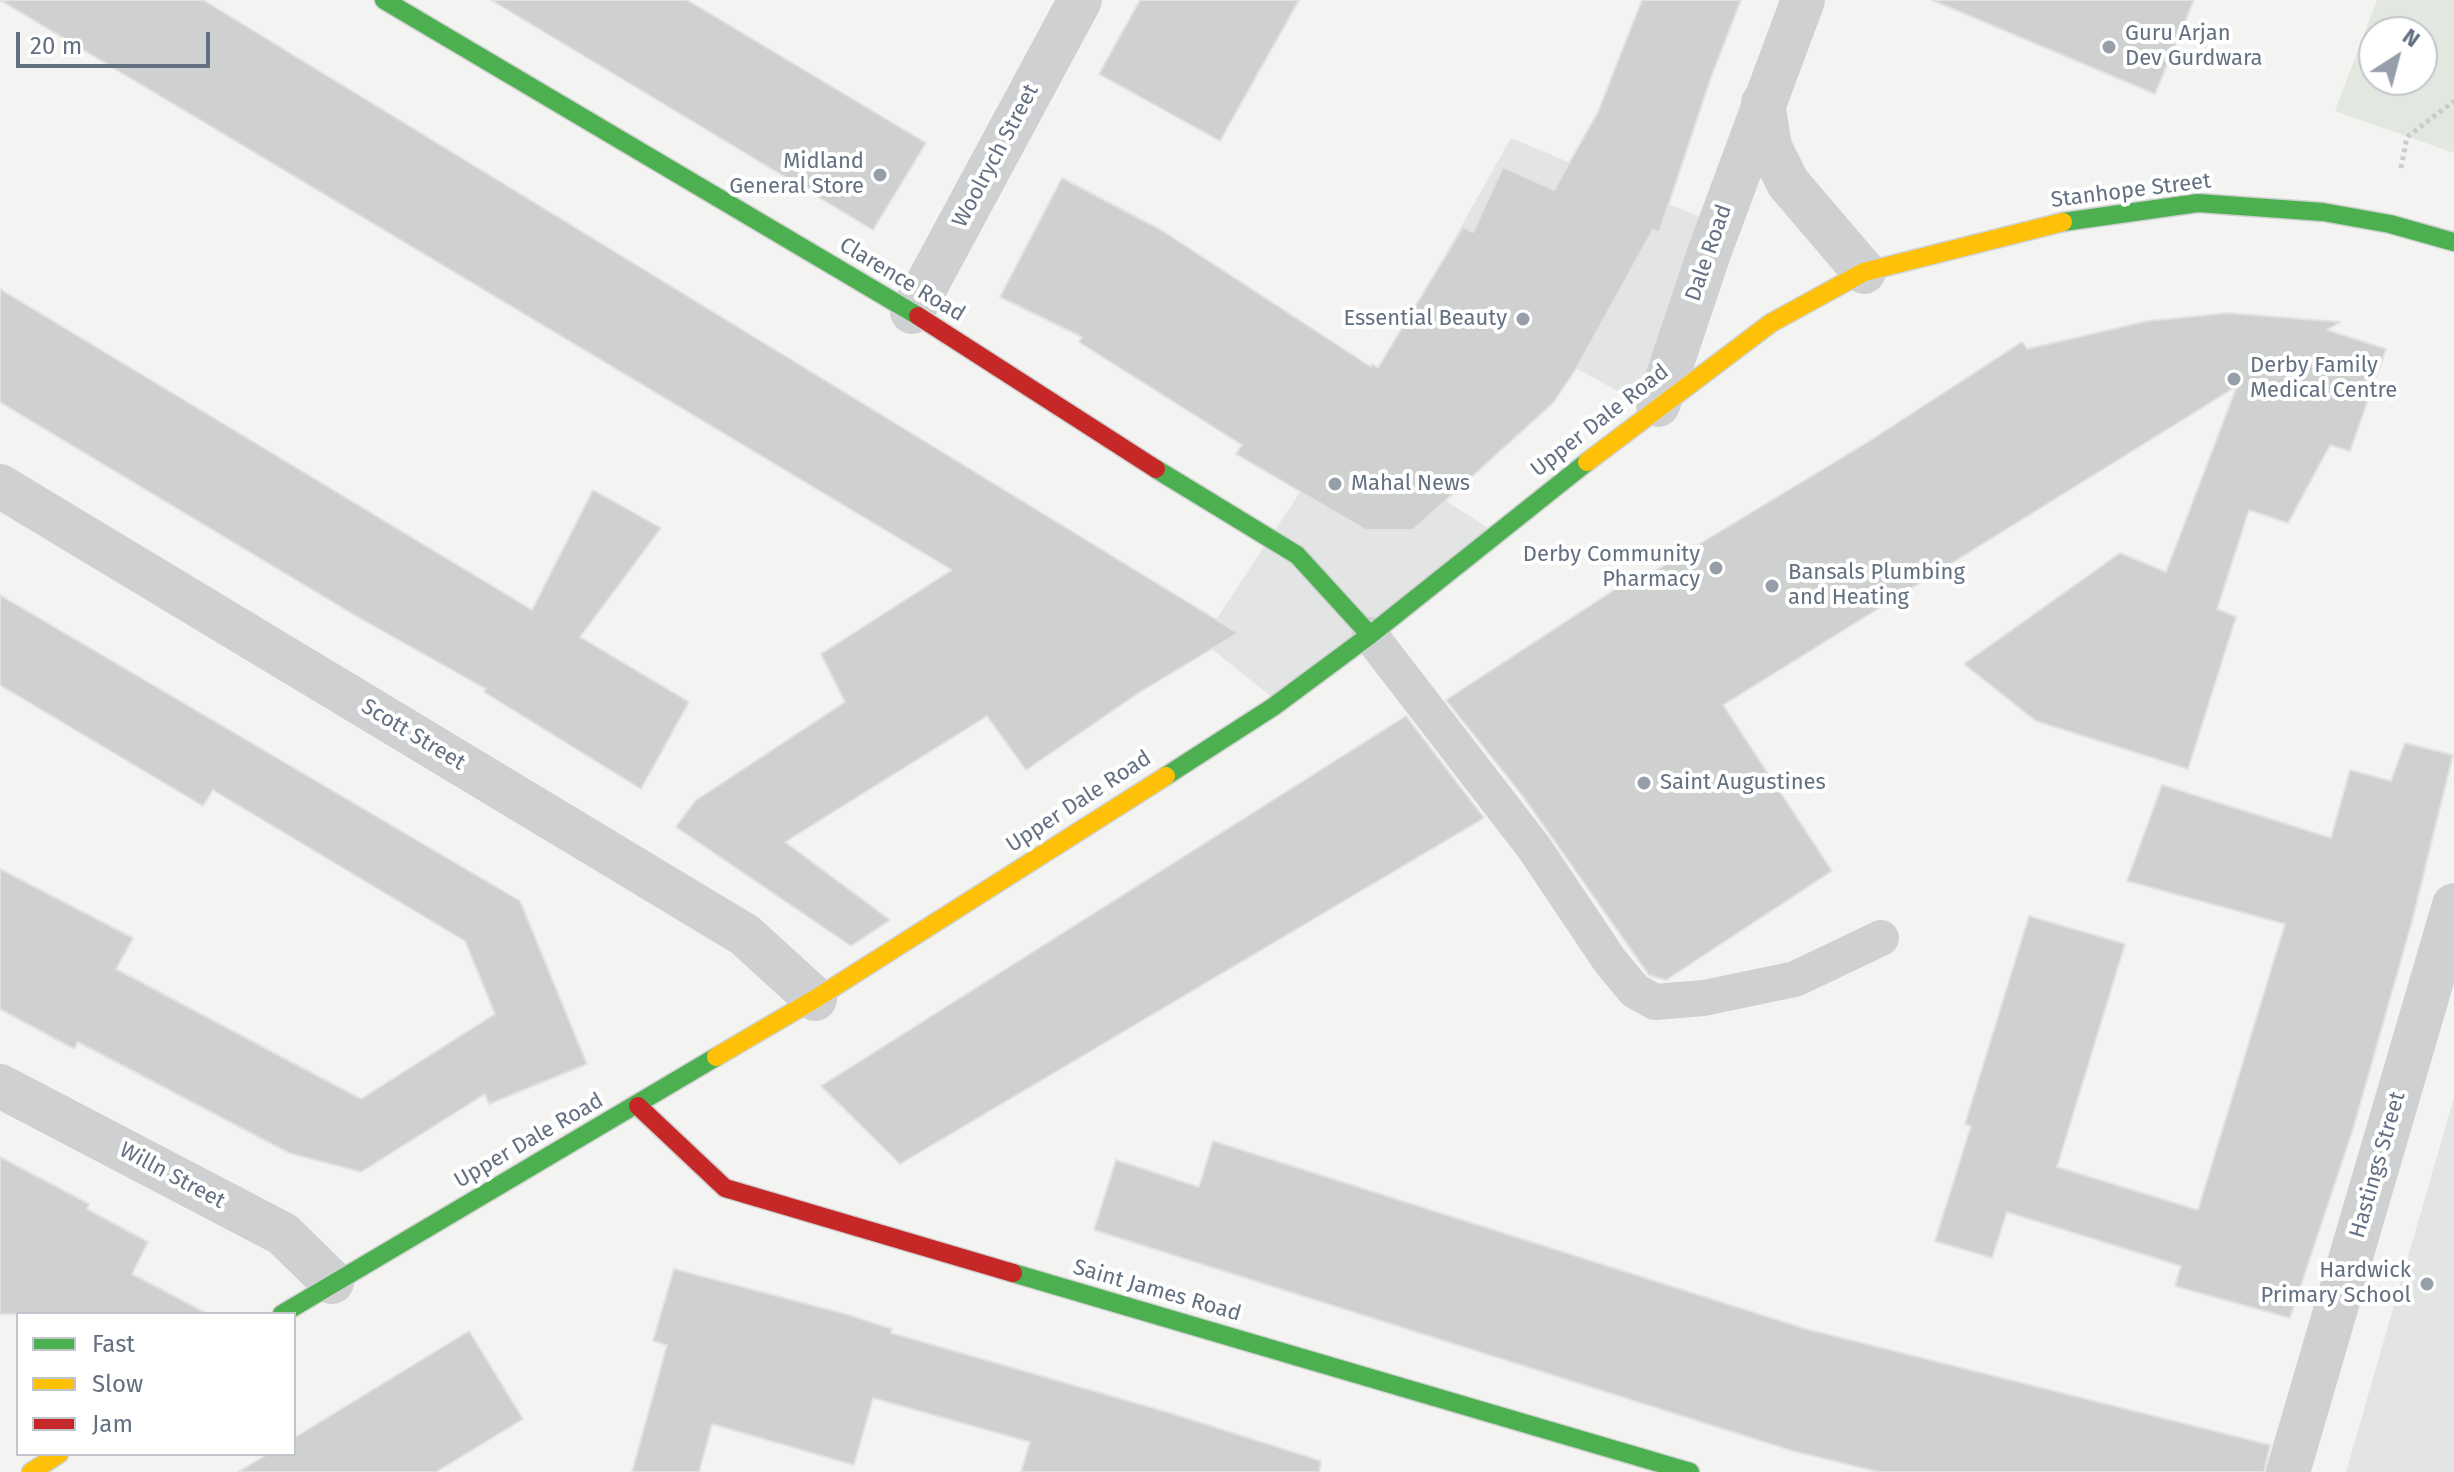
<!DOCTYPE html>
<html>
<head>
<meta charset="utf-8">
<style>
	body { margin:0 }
	#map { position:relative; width:2454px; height:1472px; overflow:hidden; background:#f3f4f1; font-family:"Fira Sans",sans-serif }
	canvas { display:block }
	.legend { position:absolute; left:16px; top:1312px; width:280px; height:144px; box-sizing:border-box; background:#fff; border:2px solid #c1c6cd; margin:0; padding:10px 14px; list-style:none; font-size:24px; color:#637082 }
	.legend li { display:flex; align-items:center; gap:16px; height:40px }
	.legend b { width:40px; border:2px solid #c1c6cd }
	.north { position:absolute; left:2358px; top:16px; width:80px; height:80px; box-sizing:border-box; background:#fff; border:2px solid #c1c6cd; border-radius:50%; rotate:36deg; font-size:22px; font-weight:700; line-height:32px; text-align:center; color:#637082 }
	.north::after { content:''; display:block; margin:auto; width:28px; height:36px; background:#959ea9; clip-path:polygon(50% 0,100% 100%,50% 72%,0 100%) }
	.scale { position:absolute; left:16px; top:32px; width:194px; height:36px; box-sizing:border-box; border:4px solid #637082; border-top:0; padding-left:10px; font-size:24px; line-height:28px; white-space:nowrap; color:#637082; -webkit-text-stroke:6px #fff; paint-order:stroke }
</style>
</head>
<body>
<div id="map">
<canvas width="2454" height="1472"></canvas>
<ul class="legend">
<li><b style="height:10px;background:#4caf50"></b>Fast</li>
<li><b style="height:10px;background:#ffc107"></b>Slow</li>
<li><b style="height:10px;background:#c62828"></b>Jam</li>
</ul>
<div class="north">N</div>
<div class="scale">20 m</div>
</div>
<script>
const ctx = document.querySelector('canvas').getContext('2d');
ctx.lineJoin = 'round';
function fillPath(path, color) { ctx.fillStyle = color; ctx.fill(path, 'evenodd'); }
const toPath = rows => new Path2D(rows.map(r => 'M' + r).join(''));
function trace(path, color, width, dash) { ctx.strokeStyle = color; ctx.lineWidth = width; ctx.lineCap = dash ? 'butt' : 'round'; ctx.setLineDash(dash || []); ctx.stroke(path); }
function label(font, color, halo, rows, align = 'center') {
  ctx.font = font + ' "Fira Sans",sans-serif'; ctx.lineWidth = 8; ctx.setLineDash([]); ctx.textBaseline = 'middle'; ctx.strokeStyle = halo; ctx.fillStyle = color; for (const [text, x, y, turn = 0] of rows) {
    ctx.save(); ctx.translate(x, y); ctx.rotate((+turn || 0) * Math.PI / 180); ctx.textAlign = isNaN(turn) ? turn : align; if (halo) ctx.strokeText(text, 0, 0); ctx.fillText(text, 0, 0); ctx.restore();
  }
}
fillPath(toPath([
	[1511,138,1707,220,1637,402,1428,285],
	[1339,433,1501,536,1279,703,1202,641],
	[2454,1097,2454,1472,2346,1472]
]), '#e3e5e4');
fillPath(toPath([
	[2377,0,2454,0,2454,153,2335,111],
	[2374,32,2422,32,2422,80,2374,80]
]), '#e2e7df');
const building = toPath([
	[0,0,203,0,1238,633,1140,692,1026,770,987,716,785,842,890,920,851,946,676,827,695,801,845,702,821,654,952,570,0,0],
	[491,0,687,0,926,143,873,230,491,0],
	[1140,0,1299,0,1220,141,1099,74,1140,0],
	[1642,0,1741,0,1710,80,1659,233,1653,230,1576,369,1553,403,1413,530,1366,530,1236,454,1242,445,1079,342,1082,337,1000,297,1062,178,1161,230,1371,367,1372,364,1378,368,1463,227,1473,232,1503,167,1554,190,1598,112,1642,0],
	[1932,0,2194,0,2155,94,1932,0],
	[0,289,532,610,593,490,661,528,580,637,689,702,641,789,484,692,486,689,356,616,0,402,0,289],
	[2228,313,2340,322,2327,330,2386,349,2350,451,2330,445,2288,523,2249,510,2217,609,2236,617,2188,769,2036,721,1964,664,2120,553,2166,572,2237,386,1723,705,1832,871,1666,980,1649,975,1522,795,1446,700,1637,575,1640,580,1868,442,2022,342,2027,349,2148,321,2228,313],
	[0,595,520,901,587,1064,489,1104,485,1094,361,1172,289,1153,78,1042,74,1049,0,1009,0,869,133,938,116,969,361,1099,495,1014,465,941,213,790,203,806,0,685,0,595],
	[1406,716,1484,818,900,1164,821,1086,1406,716],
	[2405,743,2453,755,2411,925,2353,1129,2290,1318,2175,1286,2181,1266,2007,1212,1992,1258,1935,1241,1971,1126,1965,1124,2029,916,2125,944,2057,1167,2198,1210,2285,924,2127,881,2162,785,2331,838,2350,770,2391,781,2405,743],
	[1213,1141,1806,1329,2270,1445,2264,1472,1879,1472,1793,1451,1094,1230,1116,1160,1199,1187,1213,1141],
	[0,1157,89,1204,87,1209,148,1242,132,1274,208,1314,0,1314,0,1157],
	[674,1269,845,1314,892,1329,891,1333,1170,1413,1321,1461,1319,1472,1021,1472,1030,1442,873,1398,854,1465,712,1424,699,1472,632,1472,667,1345,653,1341,674,1269],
	[469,1331,523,1419,436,1472,238,1472,268,1454,294,1454,294,1438,469,1331]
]);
fillPath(building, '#cfd0d0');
trace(building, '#e2e3e1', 2);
const fast = toPath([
	[384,0,918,316],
	[2063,222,2198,203,2323,212,2390,224,2454,242],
	[1156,469,1297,555,1370,635],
	[1166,776,1273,707,1370,635,1587,462],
	[1013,1273,1690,1472],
	[282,1314,716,1057]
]);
const slow = toPath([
	[1587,462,1771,323,1864,272,2063,222],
	[716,1057,815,999,1166,776],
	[31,1472,59,1454]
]);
const jam = toPath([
	[918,316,1156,469],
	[638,1106,725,1188,1013,1273]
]);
trace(fast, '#cfd1d1', 21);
trace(slow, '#cfd1d1', 21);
trace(jam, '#cfd1d1', 21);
trace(toPath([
	[2401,168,2407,137,2454,101]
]), '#ccc', 5, [4, 4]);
trace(toPath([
	[1370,635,1535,849,1610,961,1635,991,1655,1002,1704,998,1795,979,1881,938]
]), '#cfd0d1', 36);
trace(toPath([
	[1763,103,1770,147,1788,183,1864,272],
	[912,312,1080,0],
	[1658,405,1709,253,1803,0],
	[0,486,745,935,815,999],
	[0,1086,283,1234,332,1282],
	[2288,1472,2454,905]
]), '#cfd0d1', 44);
trace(fast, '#4caf50', 18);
trace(slow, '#ffc107', 18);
trace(jam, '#c62828', 18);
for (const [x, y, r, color] of [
	[2109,47,8,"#959ea9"],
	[880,175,8,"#959ea9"],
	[1523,319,8,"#959ea9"],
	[2234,379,8,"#959ea9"],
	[1335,484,8,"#959ea9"],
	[1716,568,8,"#959ea9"],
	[1772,586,8,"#959ea9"],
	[1644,783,8,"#959ea9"],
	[2427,1284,8,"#959ea9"]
]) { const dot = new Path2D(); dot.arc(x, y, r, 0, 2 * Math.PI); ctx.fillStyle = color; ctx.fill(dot); trace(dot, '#fff', 3); }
label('22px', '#637082', '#fff', [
	["Guru Arjan",2125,34],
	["Dev Gurdwara",2125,59],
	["Midland",864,162,"right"],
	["General Store",864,187,"right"],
	["Essential Beauty",1507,319,"right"],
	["Derby Family",2250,366],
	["Medical Centre",2250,391],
	["Mahal News",1351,484],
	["Derby Community",1700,555,"right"],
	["Pharmacy",1700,580,"right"],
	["Bansals Plumbing",1788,573],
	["and Heating",1788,598],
	["Saint Augustines",1660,783],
	["Hardwick",2411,1271,"right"],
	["Primary School",2411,1296,"right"]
], 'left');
label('22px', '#637082', '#fff', [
	["Woolrych Street",996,156,-62],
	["Stanhope Street",2131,191,-7],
	["Dale Road",1709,253,-71],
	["Clarence Road",902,280,31],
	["Upper Dale Road",1600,421,-38],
	["Scott Street",413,735,31],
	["Upper Dale Road",1079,802,-33],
	["Upper Dale Road",529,1141,-30],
	["Hastings Street",2378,1165,-74],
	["Willn Street",172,1176,28],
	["Saint James Road",1157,1291,16]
]);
</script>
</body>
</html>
